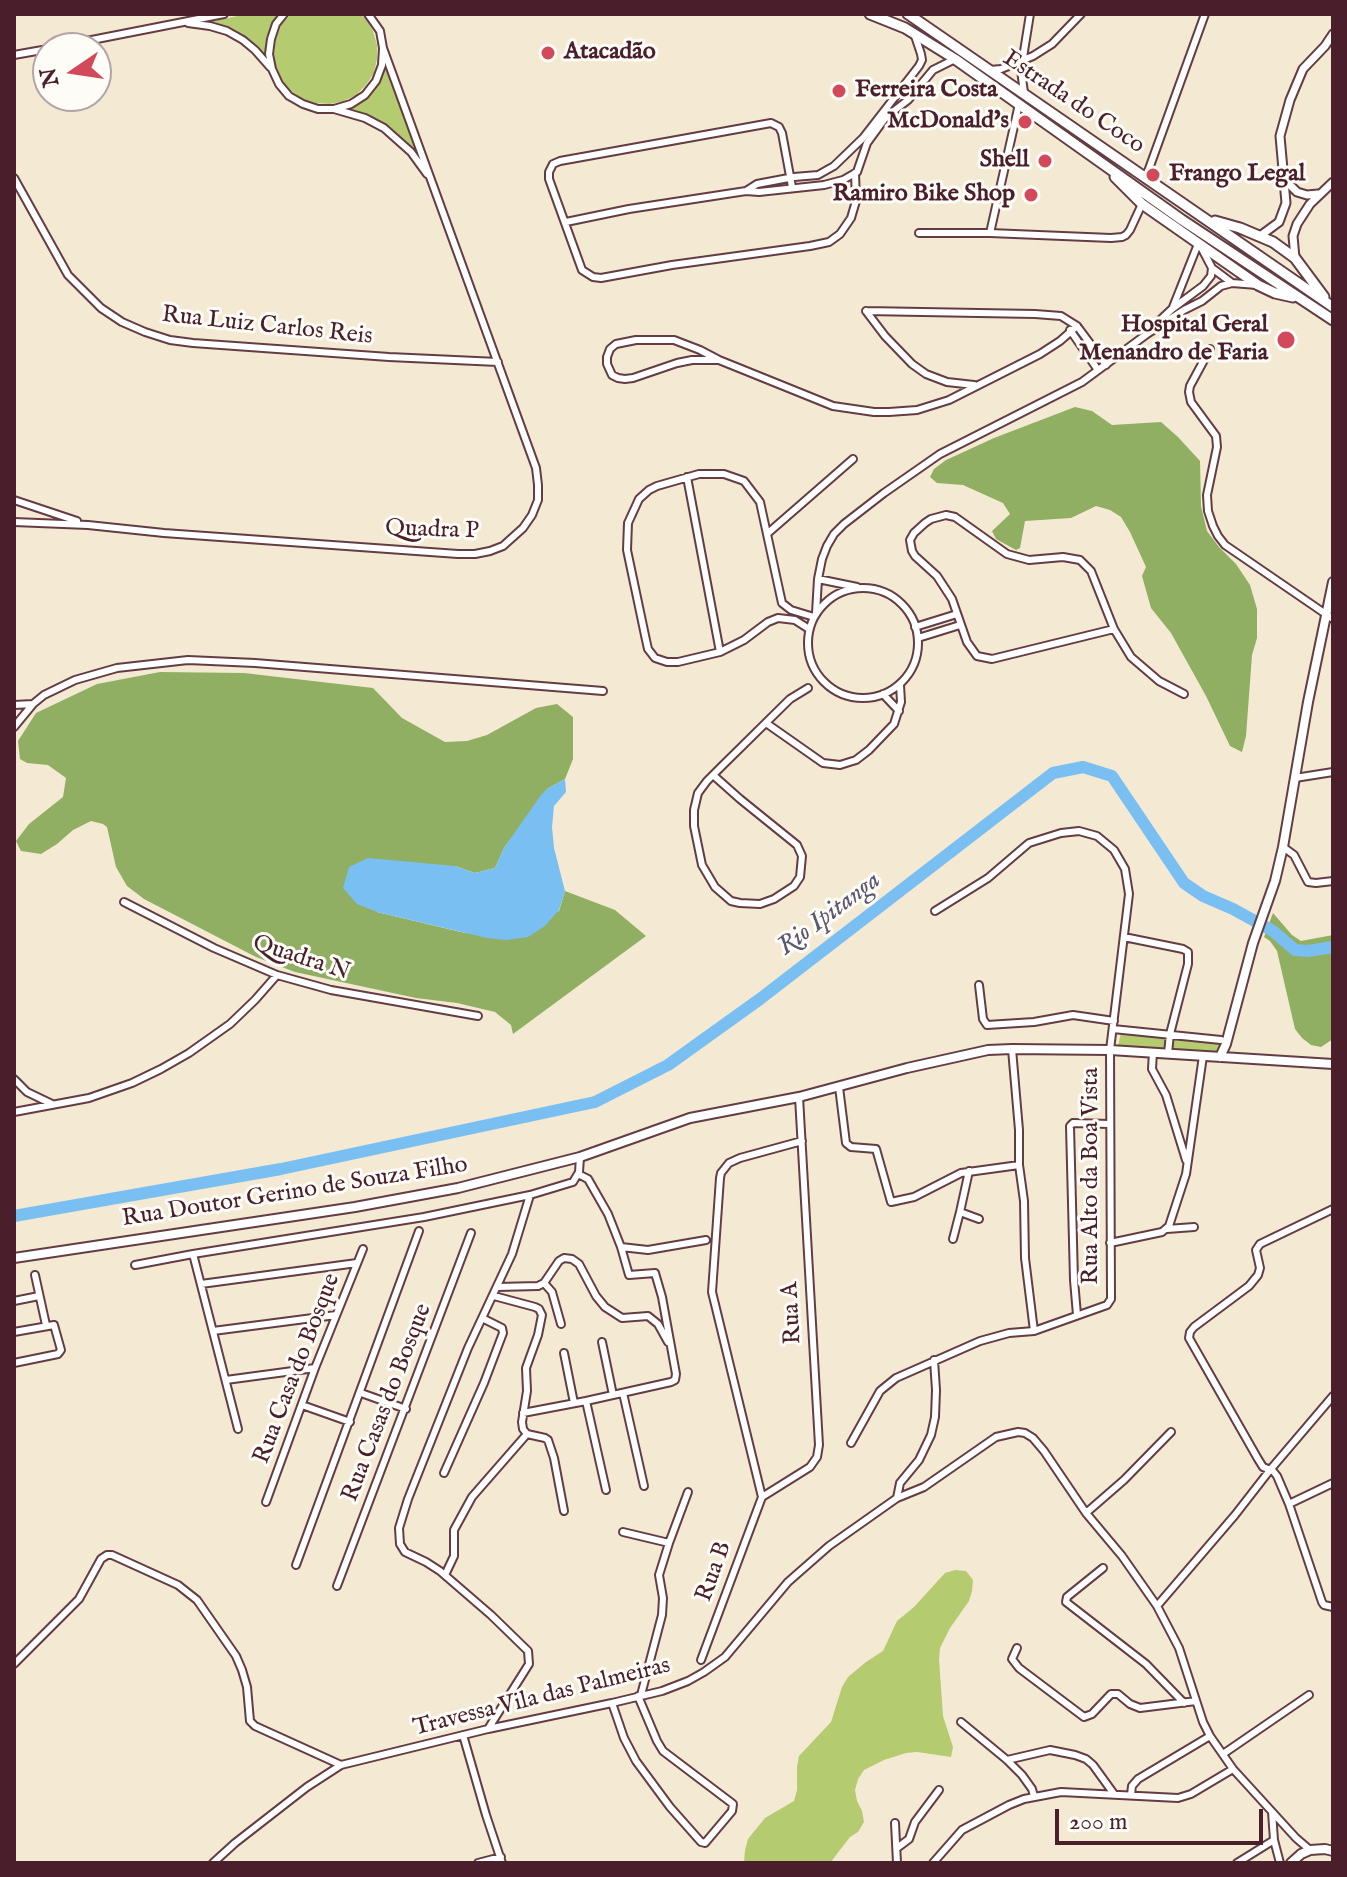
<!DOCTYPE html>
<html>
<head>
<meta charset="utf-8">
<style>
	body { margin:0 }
	#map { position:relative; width:1347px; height:1877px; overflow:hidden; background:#f4e9d3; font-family:"IM FELL English",serif }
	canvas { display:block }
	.frame { position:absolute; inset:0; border:16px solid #4a1f2b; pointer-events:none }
	.north { position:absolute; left:32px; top:32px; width:80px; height:80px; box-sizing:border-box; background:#fdfcf7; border:2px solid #b5a4a5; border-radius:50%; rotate:257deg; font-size:22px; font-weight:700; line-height:32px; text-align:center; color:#4a1f2b }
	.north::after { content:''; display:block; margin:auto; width:28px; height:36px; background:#d1495b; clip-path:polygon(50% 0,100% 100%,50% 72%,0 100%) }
	.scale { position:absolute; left:1055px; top:1809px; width:208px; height:36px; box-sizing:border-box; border:4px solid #4a1f2b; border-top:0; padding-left:10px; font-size:24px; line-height:28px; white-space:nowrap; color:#4a1f2b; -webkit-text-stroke:6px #fdfcf7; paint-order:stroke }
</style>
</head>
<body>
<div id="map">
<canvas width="1347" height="1877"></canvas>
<div class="frame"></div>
<div class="north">N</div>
<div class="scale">200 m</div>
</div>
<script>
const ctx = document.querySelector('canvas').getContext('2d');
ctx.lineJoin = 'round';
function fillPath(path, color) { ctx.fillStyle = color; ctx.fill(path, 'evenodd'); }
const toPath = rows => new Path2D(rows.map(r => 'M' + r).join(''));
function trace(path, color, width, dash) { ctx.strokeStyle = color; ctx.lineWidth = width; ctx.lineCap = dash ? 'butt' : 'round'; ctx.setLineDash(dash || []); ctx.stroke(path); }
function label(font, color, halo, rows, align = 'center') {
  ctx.font = font + ' "IM FELL English",serif'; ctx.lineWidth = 6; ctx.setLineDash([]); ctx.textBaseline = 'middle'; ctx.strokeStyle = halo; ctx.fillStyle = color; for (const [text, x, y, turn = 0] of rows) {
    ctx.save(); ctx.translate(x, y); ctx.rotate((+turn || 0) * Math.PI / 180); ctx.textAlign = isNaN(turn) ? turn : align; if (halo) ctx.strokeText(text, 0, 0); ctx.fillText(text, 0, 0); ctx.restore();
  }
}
fillPath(toPath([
	[247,14,279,14,269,32,266,56,243,35,226,27,209,22],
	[291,14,360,14,366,19,373,31,377,45,377,59,374,73,366,85,356,95,344,101,330,104,316,103,303,99,291,91,282,80,276,67,274,53,276,39,281,25],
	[386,63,420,155,390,129,368,116,347,109,360,103,371,94,379,82],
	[1121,1032,1223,1041,1221,1054,1118,1047],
	[955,1570,966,1571,973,1580,972,1591,969,1601,950,1628,940,1648,939,1659,943,1716,953,1747,951,1757,917,1752,906,1753,884,1760,864,1770,858,1779,855,1790,857,1801,862,1811,864,1822,858,1832,850,1837,830,1863,744,1863,745,1850,748,1839,765,1818,794,1801,797,1790,797,1767,799,1756,831,1722,842,1687,848,1677,866,1662,883,1651,897,1621,914,1607,945,1573]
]), '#b5cb6f');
fillPath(toPath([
	[1075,407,1092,411,1112,425,1161,422,1178,437,1200,461,1201,506,1207,531,1219,547,1236,564,1250,585,1257,609,1257,638,1252,655,1246,736,1242,752,1230,746,1206,696,1171,633,1151,608,1142,576,1146,567,1130,532,1121,517,1110,510,1096,506,1071,518,1025,521,1020,548,1016,550,996,539,992,531,1010,514,1003,503,963,485,937,483,930,477,934,469,946,460,994,438],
	[160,672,244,673,373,688,402,718,445,742,467,741,487,735,536,708,557,704,573,717,573,759,565,779,547,789,504,848,495,868,475,873,455,866,377,912,465,933,559,911,565,891,615,910,646,936,513,1034,511,1025,495,1012,457,1003,416,998,295,972,256,957,144,899,127,886,116,867,107,827,103,824,91,821,73,830,57,844,41,854,21,851,16,841,29,824,63,797,66,778,48,765,27,763,20,759,18,741,36,713,97,684],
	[1273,913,1292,935,1301,941,1333,935,1333,1039,1321,1047,1311,1045,1302,1038,1295,1029,1277,951,1270,941,1264,937]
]), '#90af62');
fillPath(toPath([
	[565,779,566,792,554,806,552,827,554,848,565,891,559,910,545,926,528,937,507,940,487,938,377,912,357,904,343,888,349,867,368,858,455,866,475,873,495,868,504,848,541,795,547,789]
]), '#7abff1');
trace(toPath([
	[14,1216,281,1169,595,1102,668,1065,760,999,1053,773,1083,767,1112,776,1184,883,1203,896,1233,909,1273,931,1295,950,1308,951,1333,947]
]), '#7abff1', 12);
const minor = toPath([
	[284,14,276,24,271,39,269,54,272,69,279,84,289,96,303,104,318,109,334,109,351,104,365,95,376,81,382,65,383,48,380,31,368,14],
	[188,23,210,26,227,31,243,40,255,50,270,67],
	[51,48,224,14],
	[14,55,48,49],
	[990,70,1001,69,1033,56,1052,44,1081,14],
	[1024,93,1021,70,1030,14],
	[334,109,365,118,384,128,411,152,427,174],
	[1146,177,1205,14],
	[14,178,68,275,101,308,122,322,145,332,170,340,193,343,389,357,498,362],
	[792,187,782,133,779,127,771,123,560,161,553,164,549,172,549,179,582,270,593,277,601,278,672,265,810,246,829,242,840,234,851,218,856,201,855,173],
	[746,191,757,184,794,177,818,175,834,166,863,138,919,66,922,60,921,54,915,36],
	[566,222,629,209,746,191,759,192,824,185,843,180,857,172,867,143,886,117,908,100,933,70,955,59],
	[919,233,990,233,1111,238,1122,237,1126,235,1130,230,1142,204],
	[990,233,1019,104],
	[1201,247,1212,268,1232,283],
	[1173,307,1198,244],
	[866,311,1035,314,1061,316,1077,326,1106,365],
	[866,311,885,336,912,364,926,374,947,382,974,385],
	[1155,325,1172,309,1203,286,1211,276,1212,268],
	[1070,330,1098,370],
	[1210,349,1190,386,1189,392,1191,402,1216,436,1217,447,1207,495,1208,511,1213,526,1218,536,1225,545,1333,619],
	[719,360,692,360,677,363,633,378,625,379,618,378,612,375,607,364,607,357,610,349,616,344,636,340,674,340,700,350,719,360,833,406,874,412,889,412,917,410,949,400,1040,354,1060,341,1077,326],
	[687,477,720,652],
	[14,500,77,521],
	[14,522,88,525,164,533,458,554,475,554,490,551,503,546,523,528,532,515,538,500,538,485,536,468,383,48],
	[768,533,853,459],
	[818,579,857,587],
	'808 643a55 55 0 1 1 110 0a55 55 0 1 1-110 0Z',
	[816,613,818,579,822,559,827,546,834,534,844,524,884,493,940,454,1082,382,1147,334,1184,310,1202,301,1221,286,1232,283,1257,285],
	[915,627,957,614],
	[809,629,795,620,778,618,768,622,744,640,720,652,678,662,667,662,655,658,648,649,646,640,627,550,628,523,639,499,649,490,657,486,699,474,724,474,744,481,760,502,782,603,791,610,814,617],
	[1114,629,992,659,977,656,967,642,952,599,937,576,915,556,912,551,910,540,914,533,925,523,931,519,946,515,955,517,1007,554,1029,560,1063,557,1080,560,1091,571,1114,629,1131,657,1159,681,1184,694],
	[918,638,960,625],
	[883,694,899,711],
	[14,705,33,704],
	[766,723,823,763,840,765,856,760,869,750,894,724,901,702,900,685],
	[14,727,33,704,44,695,75,680,117,668,188,660,255,663,603,691],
	[713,775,740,799,797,845,802,856,800,877,794,886,774,899,760,904,740,903,731,901,715,887,702,865,694,826,694,810,698,793,707,781,722,766,790,699,808,688],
	[1295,778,1333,772],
	[1283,847,1294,855,1308,882,1316,883,1333,881],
	[124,902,214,948,277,975,331,990,478,1016],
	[1124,937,1183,949,1188,952,1188,964,1170,1034,1168,1053],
	[979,985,983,1019,987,1025,1034,1022,1073,1015,1114,1021],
	[1113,1029,1221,1040],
	[1012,1049,1019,1130,1019,1165,1024,1201,1025,1258,1034,1331],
	[1153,1052,1152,1069,1166,1095,1186,1160],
	[14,1079,27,1092,52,1104],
	[839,1087,846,1143,851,1147,876,1149,891,1202,914,1197,961,1173,1019,1165],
	[14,1112,89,1098,132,1083,161,1069,189,1053,230,1024,255,1000,277,975],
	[969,1171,960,1212,979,1219],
	[578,1174,588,1179,608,1214,621,1247,629,1275,655,1273,662,1297,676,1374,675,1380,671,1382,586,1401],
	[1333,1209,1260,1244,1256,1250,1260,1268,1258,1275,1249,1286,1194,1327,1190,1332,1189,1338,1258,1459,1263,1467,1273,1471,1277,1476,1289,1504,1322,1602,1324,1605,1333,1607],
	[1167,1229,1194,1227],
	[953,1239,960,1212],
	[1110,1243,1162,1232,1169,1226,1186,1174,1203,1056],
	[621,1247,648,1250,706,1240],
	[193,1254,238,1429],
	[135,1265,193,1254,424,1217,530,1195,573,1182,579,1172,580,1157],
	[35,1275,46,1325],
	[544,1283,552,1292,561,1324],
	[201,1284,357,1263],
	[497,1287,538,1286,544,1283,559,1261,564,1258,572,1259,579,1264,596,1296,605,1307,622,1318,648,1316,658,1324,668,1342],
	[494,1296,535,1307,539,1309,542,1315,538,1335,526,1368,527,1391,522,1422,523,1429,527,1434,545,1438,548,1440,554,1458,564,1511],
	[14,1301,39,1296],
	[1077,1315,1074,1280,1070,1126,1073,1123,1109,1124],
	[213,1331,336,1315],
	[14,1332,54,1325,61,1350,58,1354,14,1363],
	[602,1342,613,1395],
	[564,1353,574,1403],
	[226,1380,315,1368],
	[361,1393,406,1409],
	[623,1393,644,1486],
	[302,1405,350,1422],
	[523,1413,586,1401,606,1490],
	[851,1443,880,1391,896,1378,980,1341,1009,1333,1034,1331,1107,1305,1111,1299,1110,1050,1129,894,1125,869,1114,850,1097,836,1079,831,1061,833,1029,843,988,878,935,911],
	[444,1473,484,1383,503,1333,502,1328,482,1318],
	[762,1497,810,1467,817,1457,819,1445,799,1097],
	[762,1497,712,1292,720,1178,721,1173,729,1163,740,1158,802,1141],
	[897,1498,900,1483,919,1460,931,1435,935,1417,936,1390,934,1360],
	[266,1502,315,1368,363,1249],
	[1289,1504,1333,1483],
	[1086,1513,1124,1480,1171,1432],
	[623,1532,669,1543],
	[296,1565,419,1231],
	[1103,1568,1067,1597,1066,1602,1146,1664,1184,1703],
	[445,1575,454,1556,454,1530,472,1497,527,1434],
	[337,1586,471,1233],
	[1157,1606,1235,1515,1270,1470,1333,1396],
	[1017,1648,1012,1659,1019,1668,1084,1717,1092,1714,1111,1694,1118,1694,1130,1704,1140,1708,1196,1701],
	[701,1660,762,1497],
	[14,1664,79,1599,101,1559,107,1555,112,1555,178,1585,197,1600,236,1656,242,1670,247,1687,250,1721,255,1726,341,1765],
	[641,1695,662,1615,663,1598,659,1575,669,1543,688,1492],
	[612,1703,624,1738,636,1761,670,1807,701,1842,705,1843,732,1811,733,1804,663,1751,657,1741,638,1696],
	[961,1722,1007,1760,1022,1775,1032,1789,1034,1796],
	[488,1729,529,1664,528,1651,491,1615,440,1571,426,1562,405,1552,400,1544,399,1528,408,1499,468,1348,512,1254,530,1195],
	[463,1735,486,1815,502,1863],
	[1223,1754,1309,1695],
	[1007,1760,1050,1750,1075,1755,1086,1759,1093,1765,1114,1794],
	[1131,1795,1132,1786,1138,1779,1210,1736],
	[1272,1812,1274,1840,1280,1863],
	[895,1823,897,1863],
	[897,1848,909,1839,915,1822,939,1790],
	[213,1863,235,1843,307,1787,341,1765,488,1729,612,1703,662,1691,688,1681,704,1672,725,1657,788,1582,829,1546,897,1498,924,1487,996,1437,1018,1432,1025,1433,1033,1438,1044,1451,1086,1513,1122,1556,1157,1606,1179,1648,1203,1722,1210,1736,1233,1769,1296,1838,1310,1850],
	[478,1863,501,1857],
	[933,1863,962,1830,1009,1805,1024,1799,1061,1792,1178,1798,1191,1794,1233,1769],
	[1237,1863,1274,1840]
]);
const tertiary = toPath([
	[1287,182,1297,192,1307,195,1318,194],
	[1260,236,1279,222,1286,203,1280,136,1290,100,1303,69,1325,46,1333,34],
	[1295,258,1293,236,1297,224,1310,204,1333,182]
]);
const secondary = toPath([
	[1220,1057,1226,1044,1253,943,1275,881,1283,847,1308,702,1333,582],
	[14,1258,355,1207,458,1188,580,1157,690,1118,799,1097,907,1068,988,1050,1012,1049,1110,1050,1333,1064],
	[1291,1863,1301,1854,1310,1850,1325,1849,1333,1851]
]);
const trunk = toPath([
	[870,14,905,28,955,59,1182,220,1333,320],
	[908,14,1333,307],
	[1115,177,1142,204,1258,285,1275,293,1293,297],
	[1215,221,1240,228,1273,242,1295,258,1324,297]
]);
trace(minor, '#643d44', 10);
trace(tertiary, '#643d44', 11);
trace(secondary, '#643d44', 12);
trace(trunk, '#643d44', 13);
trace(minor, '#fff', 6);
trace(tertiary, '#fff', 7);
trace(secondary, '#fff', 8);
trace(trunk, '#fff', 9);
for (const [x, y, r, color] of [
	[548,53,8,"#d1495b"],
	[839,91,8,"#d1495b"],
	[1025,122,8,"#d1495b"],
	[1045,161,8,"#d1495b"],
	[1153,175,8,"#d1495b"],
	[1031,195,8,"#d1495b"],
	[1286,340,10,"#d1495b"]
]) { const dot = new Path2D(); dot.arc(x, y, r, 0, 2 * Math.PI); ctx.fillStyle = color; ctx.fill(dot); trace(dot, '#fdfcf7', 3); }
label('bold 24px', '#4a1f2b', '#fdfcf7', [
	["Atacadão",564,53,"left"],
	["Ferreira Costa",855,91,"left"],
	["McDonald's",1009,122],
	["Shell",1029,161],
	["Frango Legal",1169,175,"left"],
	["Ramiro Bike Shop",1015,195],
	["Hospital Geral",1268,326],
	["Menandro de Faria",1268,354]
], 'right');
label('24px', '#4a1f2b', '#fdfcf7', [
	["Estrada do Coco",1073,103,34],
	["Rua Luiz Carlos Reis",267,327,6],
	["Quadra P",432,531,2],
	["Quadra N",301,959,18],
	["Rua Alto da Boa Vista",1092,1176,-90],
	["Rua Doutor Gerino de Souza Filho",295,1193,-9],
	["Rua A",793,1313,-93],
	["Rua Casa do Bosque",298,1369,-69],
	["Rua Casas do Bosque",388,1403,-69],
	["Rua B",715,1572,-70],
	["Travessa Vila das Palmeiras",542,1698,-14]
]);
label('italic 26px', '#5b5770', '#fdfcf7', [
	["Rio Ipitanga",830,915,-37]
]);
</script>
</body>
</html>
